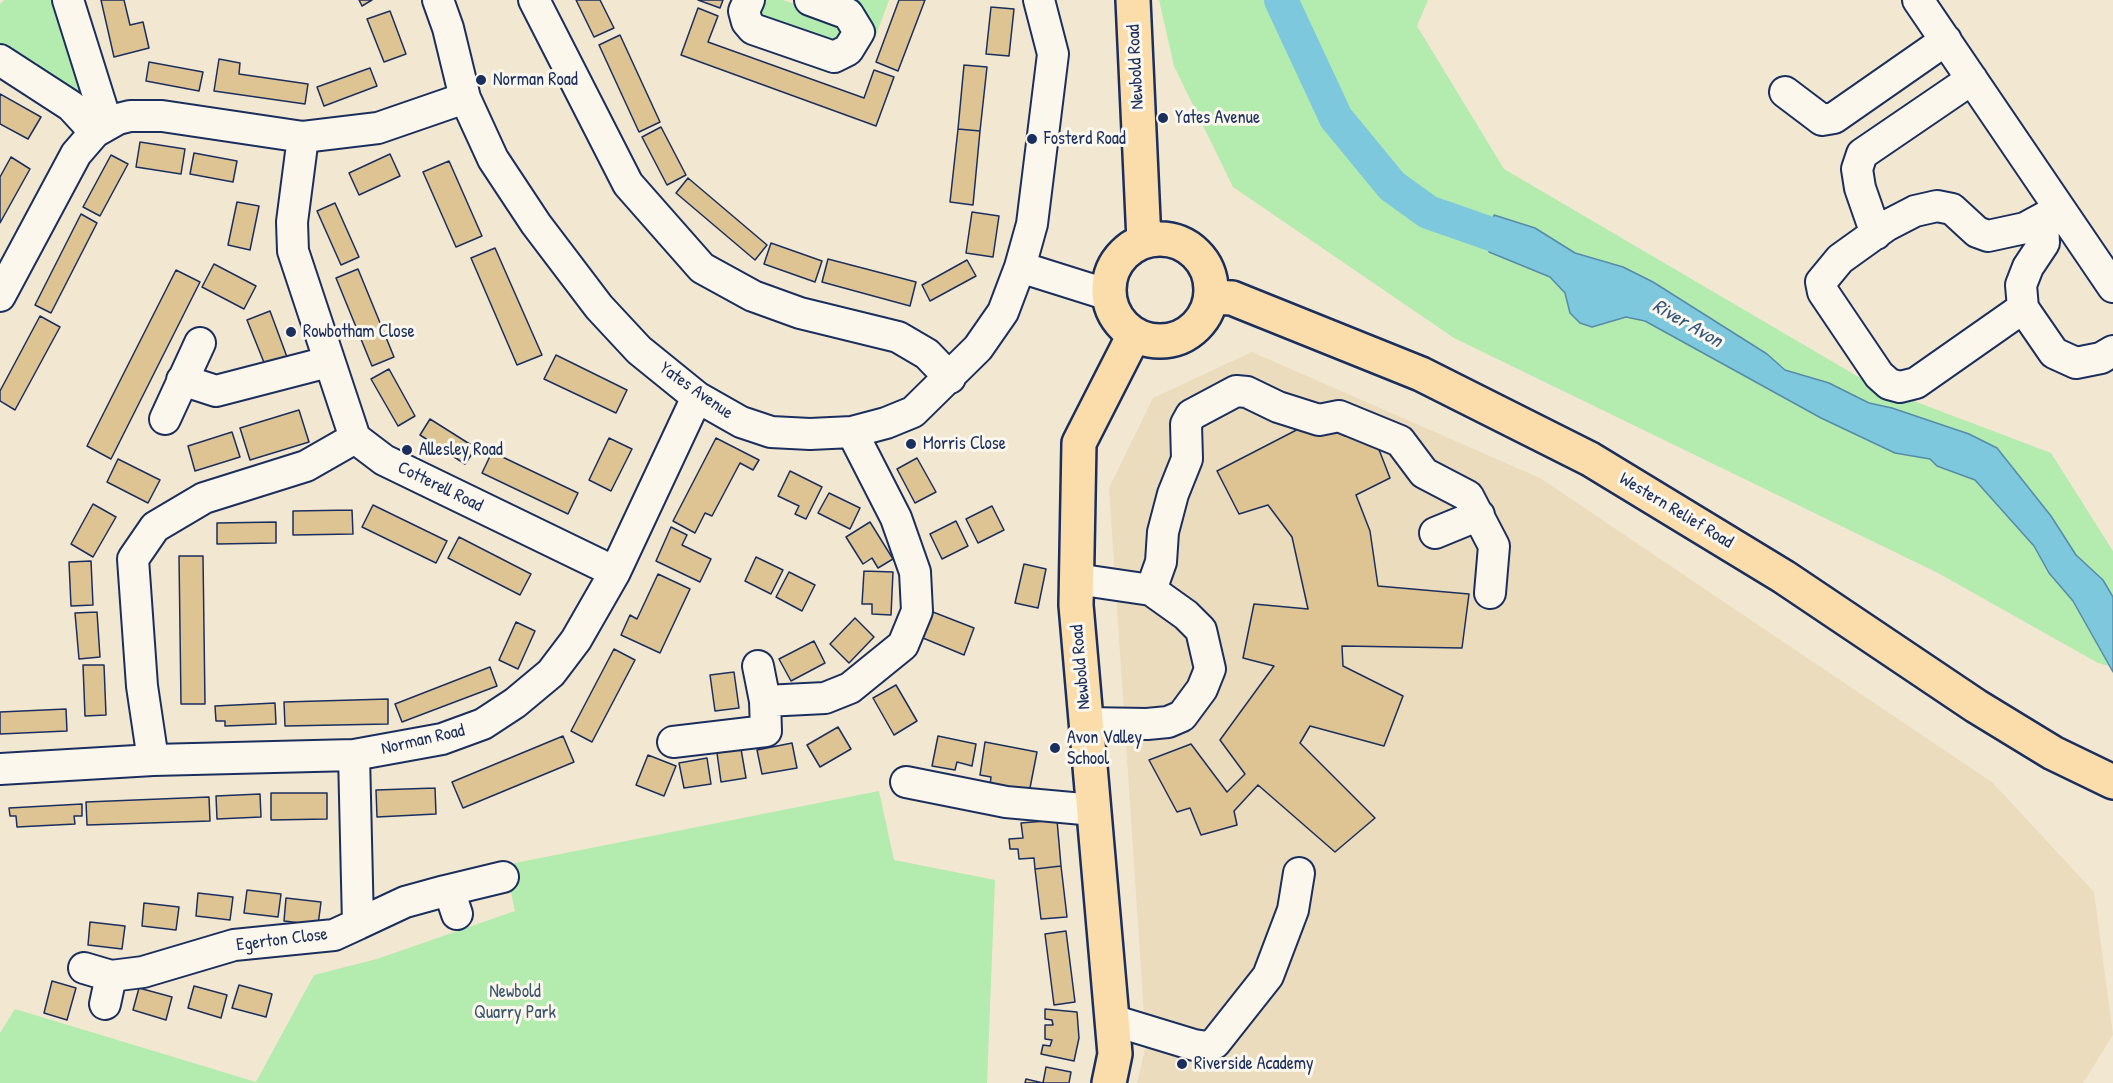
<!DOCTYPE html>
<html>
<head>
<meta charset="utf-8">
<style>
	body { margin:0 }
	canvas { display:block; background:#f2e7d1 }
</style>
</head>
<body>
<canvas width="2113" height="1083"></canvas>
<script>
const ctx = document.querySelector('canvas').getContext('2d');
ctx.lineJoin = 'round';
function fillPath(path, color) { ctx.fillStyle = color; ctx.fill(path, 'evenodd'); }
const toPath = rows => new Path2D(rows.map(r => 'M' + r).join(''));
function trace(path, color, width, dash) { ctx.strokeStyle = color; ctx.lineWidth = width; ctx.lineCap = dash ? 'butt' : 'round'; ctx.setLineDash(dash || []); ctx.stroke(path); }
function label(font, color, halo, rows, align = 'center') {
  ctx.font = font + ' "Patrick Hand",sans-serif'; ctx.lineWidth = 6; ctx.setLineDash([]); ctx.textBaseline = 'middle'; ctx.strokeStyle = halo; ctx.fillStyle = color; for (const [text, x, y, turn = 0] of rows) {
    ctx.save(); ctx.translate(x, y); ctx.rotate((+turn || 0) * Math.PI / 180); ctx.textAlign = isNaN(turn) ? turn : align; if (halo) ctx.strokeText(text, 0, 0); ctx.fillText(text, 0, 0); ctx.restore();
  }
}
fillPath(toPath([
	[1252,352,1540,478,1993,783,2094,892,2113,1035,2083,1083,1137,1083,1146,1045,1109,488,1153,398]
]), '#ecdcbe');
fillPath(toPath([
	[4,0,58,0,86,94,80,99,0,48,0,4],
	[759,0,783,0,844,22,843,44,762,19,757,11],
	[833,0,889,0,875,38,849,6],
	[1159,0,1428,0,1417,26,1504,169,1874,386,2051,453,2113,551,2113,667,2098,663,1938,573,1454,338,1233,187,1174,66],
	[879,791,894,860,995,880,987,1083,0,1083,0,1033,15,1009,256,1082,314,975,377,959,515,911,505,865]
]), '#b4ebae');
const water = toPath([
	[1494,215,1535,228,1575,253,1623,267,1653,282,1767,354,1785,370,1829,383,1869,403,1892,408,1969,434,1997,448,2051,516,2076,555,2103,580,2113,597,2113,672,2073,601,2049,573,2034,546,1975,480,1937,466,1930,459,1895,453,1821,418,1645,321,1626,317,1592,327,1580,323,1570,313,1565,293,1550,277,1489,252,1494,215]
]);
fillPath(water, '#7dc8dd');
trace(water, '#568baa', 1.5);
trace(toPath([
	[1281,0,1336,118,1392,186,1428,212,1534,249]
]), '#7dc8dd', 34);
const building = toPath([
	[101,0,124,0,130,25,143,22,149,48,114,57,101,0],
	[359,0,372,0,362,6,359,0],
	[576,0,600,0,614,28,594,37,576,0],
	[698,0,723,0,720,8,698,0],
	[899,0,925,0,898,71,876,62,899,0],
	[991,7,1014,9,1009,56,986,54,991,7],
	[698,8,718,16,708,42,864,98,874,70,894,77,876,126,681,55,698,8],
	[390,11,406,54,384,62,367,19,390,11],
	[620,35,660,122,639,132,599,45,620,35],
	[219,59,240,63,239,74,308,84,305,104,214,91,219,59],
	[149,62,203,72,199,91,146,81,149,62],
	[964,65,987,67,980,131,958,129,964,65],
	[370,68,377,86,324,106,317,87,370,68],
	[0,94,41,117,28,139,0,124,0,94],
	[661,127,686,175,667,185,642,137,661,127],
	[958,129,980,131,973,205,950,202,958,129],
	[140,142,185,149,181,174,136,167,140,142],
	[194,153,237,161,233,182,190,174,194,153],
	[390,154,400,176,359,195,349,173,390,154],
	[111,155,128,164,100,216,83,207,111,155],
	[11,157,30,169,0,223,0,177,11,157],
	[449,161,482,236,456,247,423,172,449,161],
	[688,178,767,245,755,260,676,193,688,178],
	[237,202,259,206,250,250,228,245,237,202],
	[335,203,359,257,341,265,317,211,335,203],
	[972,212,999,216,993,257,966,253,972,212],
	[81,214,97,223,51,313,35,305,81,214],
	[771,243,822,261,815,282,764,264,771,243],
	[495,248,542,355,517,365,471,258,495,248],
	[828,259,916,282,910,306,822,282,828,259],
	[967,260,976,276,930,301,922,285,967,260],
	[214,264,256,286,244,309,202,287,214,264],
	[358,269,394,357,372,366,336,278,358,269],
	[176,270,200,282,111,459,87,446,176,270],
	[270,311,287,357,265,365,247,320,270,311],
	[40,316,60,327,15,410,0,401,0,391,40,316],
	[556,355,627,390,616,413,544,379,556,355],
	[389,369,415,416,398,426,371,379,389,369],
	[299,410,309,442,250,460,240,428,299,410],
	[430,419,476,448,465,464,420,435,430,419],
	[1312,422,1345,436,1371,429,1390,478,1356,495,1370,531,1378,586,1469,594,1462,648,1342,646,1343,666,1403,696,1384,746,1310,726,1300,743,1375,818,1335,852,1258,785,1234,811,1237,825,1201,835,1190,808,1177,812,1149,760,1191,744,1227,792,1245,774,1220,740,1274,666,1243,658,1254,604,1308,609,1292,537,1268,505,1239,514,1217,471,1312,422],
	[232,432,240,457,195,471,188,446,232,432],
	[609,438,632,449,611,491,589,480,609,438],
	[716,438,759,460,753,470,740,463,712,516,705,513,695,533,673,521,716,438],
	[492,452,578,493,568,514,482,473,492,452],
	[917,458,936,492,915,503,897,469,917,458],
	[118,459,160,480,148,503,107,482,118,459],
	[790,471,822,487,806,519,795,514,799,506,778,496,790,471],
	[829,493,860,508,850,529,818,513,829,493],
	[93,504,116,517,93,557,71,544,93,504],
	[373,505,447,541,436,563,362,527,373,505],
	[992,506,1004,530,978,543,966,519,992,506],
	[352,510,353,534,293,535,293,511,352,510],
	[956,521,968,546,942,559,930,534,956,521],
	[276,522,276,543,217,544,217,523,276,522],
	[870,522,893,559,878,568,872,558,863,564,846,537,870,522],
	[671,527,687,535,682,545,711,559,700,582,656,561,671,527],
	[459,537,531,574,520,595,448,558,459,537],
	[179,556,203,556,205,704,181,704,179,556],
	[756,557,783,570,771,594,745,581,756,557],
	[91,561,93,605,71,606,69,562,91,561],
	[1024,564,1046,569,1038,608,1015,603,1024,564],
	[864,571,893,572,891,615,872,614,872,604,862,604,864,571],
	[789,572,815,585,802,611,776,597,789,572],
	[658,574,690,589,660,653,621,635,630,615,637,619,658,574],
	[97,612,100,657,79,659,75,613,97,612],
	[933,612,974,628,964,655,923,638,933,612],
	[855,618,874,637,849,663,830,644,855,618],
	[516,622,535,631,518,669,499,660,516,622],
	[814,641,825,663,791,681,779,659,814,641],
	[614,649,635,660,592,742,571,731,614,649],
	[83,665,104,665,106,715,85,716,83,665],
	[490,667,497,686,402,722,395,704,490,667],
	[734,672,739,708,715,711,710,675,734,672],
	[896,685,917,721,894,735,873,698,896,685],
	[388,699,388,724,285,726,284,702,388,699],
	[275,703,276,724,225,726,225,721,216,721,215,706,275,703],
	[66,709,67,731,0,734,0,712,66,709],
	[838,727,851,749,820,767,807,745,838,727],
	[563,736,574,762,463,808,452,782,563,736],
	[938,736,976,744,972,766,957,762,955,770,932,766,938,736],
	[985,742,1037,752,1029,793,990,785,991,777,980,775,985,742],
	[792,743,797,768,762,774,757,750,792,743],
	[741,749,746,778,721,782,717,753,741,749],
	[648,755,676,766,664,796,636,785,648,755],
	[707,758,711,784,684,788,679,763,707,758],
	[435,788,436,814,377,817,376,790,435,788],
	[271,793,327,793,327,819,271,820,271,793],
	[260,794,261,817,217,819,216,796,260,794],
	[209,797,210,821,87,825,86,802,209,797],
	[82,804,82,816,74,816,75,824,17,827,16,816,10,816,9,808,82,804],
	[1057,820,1061,866,1035,869,1034,858,1019,859,1018,849,1010,849,1009,839,1023,838,1021,823,1057,820],
	[1061,866,1067,917,1041,919,1035,869,1061,866],
	[247,890,281,894,278,917,244,913,247,890],
	[198,893,233,897,230,920,196,916,198,893],
	[286,898,321,902,318,925,284,921,286,898],
	[144,903,179,907,176,930,142,926,144,903],
	[90,922,125,926,122,949,88,945,90,922],
	[1066,931,1075,1002,1054,1005,1045,934,1066,931],
	[52,981,76,988,67,1020,44,1013,52,981],
	[239,985,272,994,266,1017,232,1008,239,985],
	[194,986,227,995,221,1018,188,1008,194,986],
	[139,988,172,997,166,1020,133,1010,139,988],
	[1045,1009,1077,1012,1079,1038,1074,1061,1041,1054,1043,1045,1050,1046,1052,1040,1045,1039,1045,1025,1053,1025,1052,1020,1045,1019,1045,1009],
	[1046,1067,1071,1072,1069,1083,1025,1083,1026,1079,1043,1083,1046,1067]
]);
fillPath(building, '#dec393');
trace(building, '#1b2f5e', 1.5);
const minor = toPath([
	[68,0,107,124],
	[438,0,448,28,465,98,493,159,536,224,599,307,639,350,697,397,741,422,771,432,810,434,852,432,886,423,913,412,978,348,1003,312,1020,267,1032,224,1053,54,1039,0],
	[534,0,628,184,702,268,753,296,800,313,898,337,927,354,950,378],
	[749,0,744,11,747,22,753,29,834,57,848,50,859,32,848,14,810,0],
	[1918,0,2113,287],
	[0,60,71,106,95,132],
	[1785,92,1822,120,1834,118,1946,40],
	[303,137,292,222,293,251,355,438,384,460,615,572],
	[2060,209,2025,228,1988,236,1977,232,1952,209,1937,206,1915,211,1886,226,1840,259,1821,282,1823,292,1879,375,1889,384,1900,387,1916,383,2023,308,2054,353,2076,363,2101,358,2113,351],
	[1876,234,1860,188,1857,169,1862,154,1972,79],
	[1020,267,1109,295],
	[0,296,76,154,95,132,118,119,130,116,162,116,303,137,378,128,465,98],
	[2023,308,2021,285,2028,267,2044,243,2043,221],
	[182,380,216,391,328,362],
	[165,419,200,343],
	[1435,533,1479,515],
	[1076,579,1151,590,1186,615,1201,630,1210,669,1202,689,1182,716,1168,722,1147,724,1086,723],
	[1151,590,1161,562,1163,532,1173,494,1187,459,1186,424,1191,415,1236,391,1247,392,1278,407,1319,420,1339,416,1400,441,1424,473,1468,496,1494,546,1490,593],
	[765,701,825,698,850,688,903,645,917,611,915,572,896,518,852,432],
	[673,742,766,731,765,701,758,666],
	[153,760,142,686,133,559,155,527,204,498,306,466,355,438],
	[0,769,153,760,354,755,442,739,483,724,515,703,551,673,576,640,615,572,697,397],
	[906,782,1006,802,1094,810],
	[445,891,503,877],
	[358,924,405,902,445,891,451,896,457,914],
	[84,968,111,976,143,972,234,945,334,935,358,924,354,755],
	[105,1004,111,976],
	[1112,1020,1194,1045,1207,1047,1215,1043,1268,976,1293,910,1299,873]
]);
const major = toPath([
	[1109,1083,1115,1054,1076,605,1079,443,1134,335]
]);
const highway = toPath([
	[1133,0,1144,241],
	'1109 290a51 51 0 1 1 102 0a51 51 0 1 1-102 0Z',
	[1211,297,1232,298,1421,374,1590,459,1784,577,1976,706,2053,753,2113,782]
]);
trace(minor, '#1b2f5e', 34);
trace(major, '#1b2f5e', 38);
trace(highway, '#1b2f5e', 38);
trace(minor, '#fbf7ec', 30);
trace(major, '#fbddab', 33);
trace(highway, '#fbddab', 33);
for (const [x, y, r, color] of [
	[481,80,6,"#1b2f5e"],
	[1163,118,6,"#1b2f5e"],
	[1032,139,6,"#1b2f5e"],
	[291,332,6,"#1b2f5e"],
	[911,444,6,"#1b2f5e"],
	[407,450,6,"#1b2f5e"],
	[1055,748,6,"#1b2f5e"],
	[1182,1064,6,"#1b2f5e"]
]) { const dot = new Path2D(); dot.arc(x, y, r, 0, 2 * Math.PI); ctx.fillStyle = color; ctx.fill(dot); trace(dot, '#fbf7ec', 2); }
label('18px', '#1b2f5e', '#fbf7ec', [
	["Newbold Road",1136,67,-93],
	["Yates Avenue",696,391,35],
	["Cotterell Road",440,487,26],
	["Western Relief Road",1676,511,31],
	["Newbold Road",1081,667,-95],
	["Norman Road",423,740,-13],
	["Egerton Close",282,940,-7]
]);
label('18px', '#1b2f5e', '#fbf7ec', [
	["Norman Road",493,80],
	["Yates Avenue",1175,118],
	["Fosterd Road",1044,139],
	["Rowbotham Close",303,332],
	["Morris Close",923,444],
	["Allesley Road",419,450],
	["Avon Valley",1067,738],
	["School",1067,759],
	["Riverside Academy",1194,1064]
], 'left');
label('18px', '#3a556e', '#fbf7ec', [
	["Newbold",515,992],
	["Quarry Park",515,1013]
]);
label('italic 20px', '#34557e', '#fbf7ec', [
	["River Avon",1687,324,30]
]);
</script>
</body>
</html>
